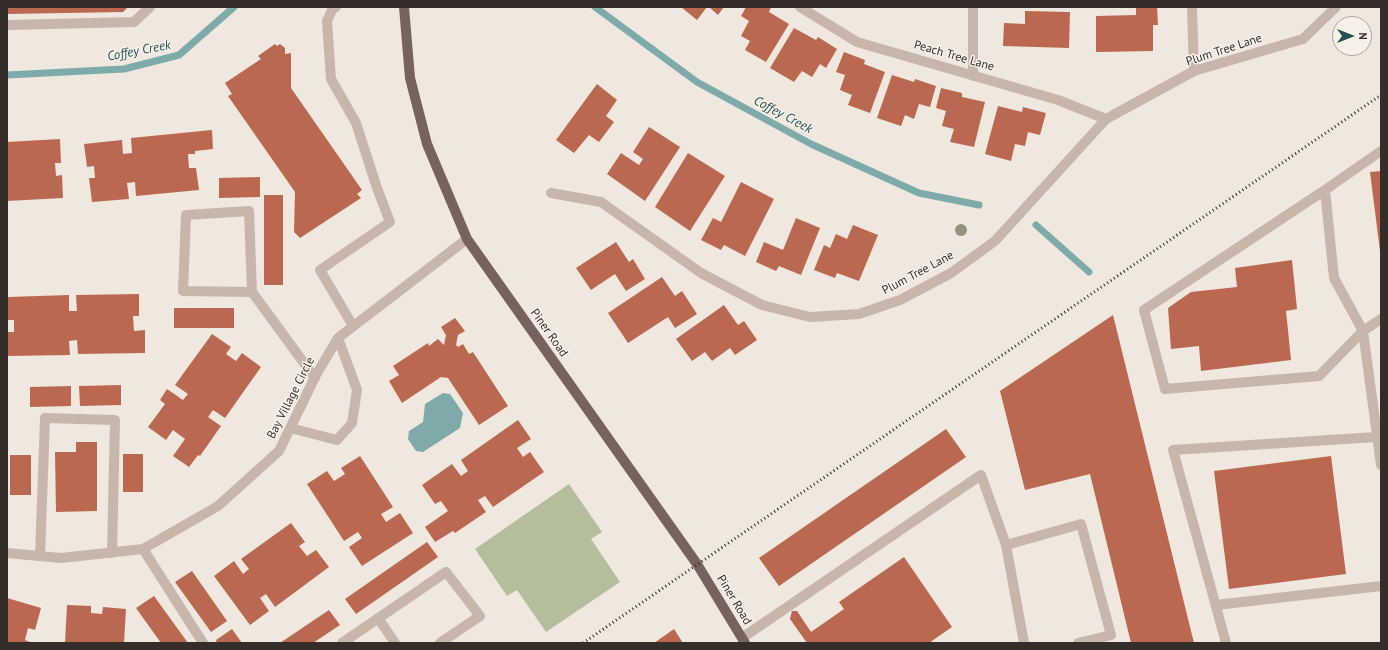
<!DOCTYPE html>
<html>
<head>
<meta charset="utf-8">
<style>
	body { margin:0 }
	#map { position:relative; width:1388px; height:650px; overflow:hidden; background:#f0e7de; font-family:"PT Sans",sans-serif }
	canvas { display:block }
	.frame { position:absolute; inset:0; border:8px solid #352d29; pointer-events:none }
	.north { position:absolute; left:1332px; top:16px; width:40px; height:40px; box-sizing:border-box; background:#f8f1ea; border:1px solid #aaa39d; border-radius:50%; rotate:90deg; font-size:11px; font-weight:700; line-height:16px; text-align:center; color:#352d29 }
	.north::after { content:''; display:block; margin:auto; width:14px; height:18px; background:#235153; clip-path:polygon(50% 0,100% 100%,50% 72%,0 100%) }
</style>
</head>
<body>
<div id="map">
<canvas width="1388" height="650"></canvas>
<div class="frame"></div>
<div class="north">N</div>
</div>
<script>
const ctx = document.querySelector('canvas').getContext('2d');
ctx.lineJoin = 'round';
function fillPath(path, color) { ctx.fillStyle = color; ctx.fill(path, 'evenodd'); }
const toPath = rows => new Path2D(rows.map(r => 'M' + r).join(''));
function trace(path, color, width, dash) { ctx.strokeStyle = color; ctx.lineWidth = width; ctx.lineCap = dash ? 'butt' : 'round'; ctx.setLineDash(dash || []); ctx.stroke(path); }
function label(font, color, halo, rows, align = 'center') {
  ctx.font = font + ' "PT Sans",sans-serif'; ctx.lineWidth = 3; ctx.setLineDash([]); ctx.textBaseline = 'middle'; ctx.strokeStyle = halo; ctx.fillStyle = color; for (const [text, x, y, turn = 0] of rows) {
    ctx.save(); ctx.translate(x, y); ctx.rotate((+turn || 0) * Math.PI / 180); ctx.textAlign = isNaN(turn) ? turn : align; if (halo) ctx.strokeText(text, 0, 0); ctx.fillText(text, 0, 0); ctx.restore();
  }
}
fillPath(toPath([
	[569,484,602,532,591,539,620,582,546,632,517,590,507,596,475,549]
]), '#b4be9f');
fillPath(toPath([
	[443,393,450,394,463,413,460,428,423,452,416,451,408,439,409,431,423,422,425,404]
]), '#7faaaa');
trace(toPath([
	[595,7,697,82,811,144,919,193,979,205],
	[7,75,124,69,179,55,234,7],
	[1036,225,1089,272]
]), '#7faaaa', 7);
fillPath(toPath([
	[7,7,128,7,123,12,7,14],
	[681,7,707,7,697,20],
	[709,7,724,7,718,15],
	[746,7,771,7,769,12,789,24,766,62,745,50,750,41,741,36,749,21,741,16],
	[1136,7,1157,7,1158,25,1153,25,1153,51,1096,52,1096,16,1136,15],
	[1025,11,1070,12,1069,48,1003,46,1004,23,1025,24],
	[794,28,816,40,818,37,837,49,826,68,820,64,812,77,802,71,794,82,770,68],
	[275,44,277,46,280,44,285,48,285,54,291,53,291,88,362,190,357,194,361,198,300,238,294,232,295,192,228,96,232,94,225,83,261,59,258,56],
	[844,52,865,60,864,64,885,72,870,113,848,105,852,95,840,90,845,75,836,72],
	[892,75,914,82,915,79,936,86,930,107,919,104,914,119,905,115,901,126,877,118],
	[597,84,617,100,606,116,614,122,599,142,589,135,574,153,556,140],
	[941,88,962,93,962,97,985,102,974,147,950,142,954,129,942,126,946,111,936,108],
	[998,106,1022,112,1023,107,1046,113,1040,135,1028,132,1025,146,1015,144,1011,161,985,154],
	[649,127,680,147,645,201,607,174,621,153,639,165,643,159,633,152],
	[212,130,213,149,195,151,195,154,188,154,189,168,196,168,199,190,136,196,135,182,127,183,129,199,92,202,89,178,95,178,94,166,87,167,84,144,122,140,123,154,132,153,131,138],
	[60,139,61,163,55,163,56,176,62,175,63,198,7,201,7,142],
	[688,153,725,176,690,231,655,207],
	[1381,171,1381,251,1380,251,1370,172],
	[260,177,260,197,219,198,219,178],
	[741,182,774,199,745,256,724,245,721,250,701,240,713,218,721,222],
	[264,195,283,195,283,285,264,285],
	[796,218,820,228,801,275,779,266,776,271,756,262,764,242,783,250],
	[853,225,878,235,859,281,837,273,835,278,814,270,824,245,830,248,836,234,847,239],
	[616,242,629,262,633,259,645,279,626,291,615,274,591,290,576,268],
	[1292,260,1297,309,1286,311,1291,360,1201,371,1199,346,1171,349,1168,308,1191,292,1237,287,1235,268],
	[662,277,675,296,682,291,697,314,675,328,668,317,628,343,608,313],
	[139,294,139,316,133,316,134,331,145,330,145,353,78,354,77,340,69,341,70,355,7,356,7,332,14,332,14,320,8,320,8,297,69,295,69,311,77,311,76,295],
	[724,305,738,325,744,321,757,340,735,355,730,348,712,361,705,352,692,361,676,339],
	[174,308,234,308,234,328,174,328],
	[1113,315,1194,643,1131,643,1090,474,1025,490,1000,391],
	[455,318,465,331,458,335,456,345,458,347,463,344,469,354,473,352,508,406,479,425,448,378,441,377,402,403,389,381,399,375,393,366,428,343,429,346,438,339,444,345,446,335,441,327],
	[212,334,231,347,226,354,236,361,242,353,261,367,225,418,213,410,208,417,221,426,200,456,198,455,189,467,173,456,185,439,173,430,166,440,148,427,165,404,160,400,167,389,183,400,188,394,175,385],
	[121,385,121,405,80,406,79,386],
	[71,386,71,406,30,407,30,387],
	[518,420,531,439,517,448,523,457,530,452,544,472,493,507,485,496,478,500,486,512,455,533,453,531,435,542,425,527,448,511,441,501,435,504,422,485,452,464,461,476,468,471,461,460],
	[946,429,966,457,779,586,759,558],
	[76,442,97,442,97,511,56,512,55,452,76,452],
	[123,454,143,454,143,492,123,492],
	[10,455,31,455,31,495,10,495],
	[360,456,393,507,381,514,386,522,400,513,413,533,362,566,349,547,362,538,358,532,344,541,307,484,327,471,334,481,345,474,341,468],
	[1331,456,1346,574,1229,589,1214,471],
	[291,523,305,542,299,546,307,556,316,550,329,567,275,607,266,594,260,598,269,611,250,625,214,576,234,561,243,574,249,569,241,559],
	[427,542,438,557,356,614,345,599],
	[904,557,952,627,929,643,807,643,790,619,792,611,797,611,811,632,844,609,839,602],
	[192,571,227,621,211,632,175,582],
	[154,596,188,643,161,643,136,608],
	[7,598,41,608,35,630,28,628,25,640,32,643,7,643],
	[67,605,91,606,91,613,102,614,103,607,126,609,124,643,65,643],
	[329,610,340,625,313,643,280,643],
	[232,629,242,643,217,643,216,640],
	[674,629,683,643,654,643]
]), '#bb6851');
trace(toPath([
	[336,7,333,8,327,21,331,79,356,123,377,188,390,222,320,270,353,326],
	[800,7,857,42,1058,100,1106,119],
	[973,7,973,76],
	[1192,7,1194,71],
	[7,25,134,22,150,7],
	[1325,190,1381,151],
	[551,193,601,202,701,273,762,305,810,317,859,314,900,300,951,273,995,241,1106,119,1194,71,1303,39,1336,7],
	[252,292,183,291,186,215,249,211,252,292,315,378],
	[1381,319,1363,331,1319,376,1165,389,1144,310,1325,190,1334,278,1363,331,1381,465],
	[290,428,337,440,352,423,357,390,338,338],
	[1006,545,1081,524,1111,635,1078,643],
	[143,549,203,643],
	[7,553,61,558,143,549,218,506,279,451,316,375,338,338,467,239],
	[40,556,45,418,115,420,112,553],
	[1216,605,1381,586],
	[378,618,395,643],
	[742,638,981,475,1006,545,1024,643],
	[342,643,446,572,480,616,440,643],
	[1226,643,1173,450,1376,437]
]), '#c7b7ab', 10);
trace(toPath([
	[404,7,410,78,427,144,467,239,697,564,745,643]
]), '#76645c', 10);
trace(toPath([
	[583,643,1381,95]
]), '#352d29', 3, [1, 3]);
ctx.fillStyle = '#92947e';
for (const [x, y] of [
	[961,230]
]) { ctx.beginPath(); ctx.arc(x, y, 6, 0, 2 * Math.PI); ctx.fill(); }
label('12px', '#352d29', '#f8f1ea', [
	["Plum Tree Lane",1224,50,-18],
	["Peach Tree Lane",954,56,16],
	["Plum Tree Lane",918,273,-28],
	["Piner Road",549,333,55],
	["Bay Village Circle",291,398,-63],
	["Piner Road",734,600,59]
]);
label('italic 13px', '#235153', '#f8f1ea', [
	["Coffey Creek",139,51,-11],
	["Coffey Creek",783,115,28]
]);
</script>
</body>
</html>
